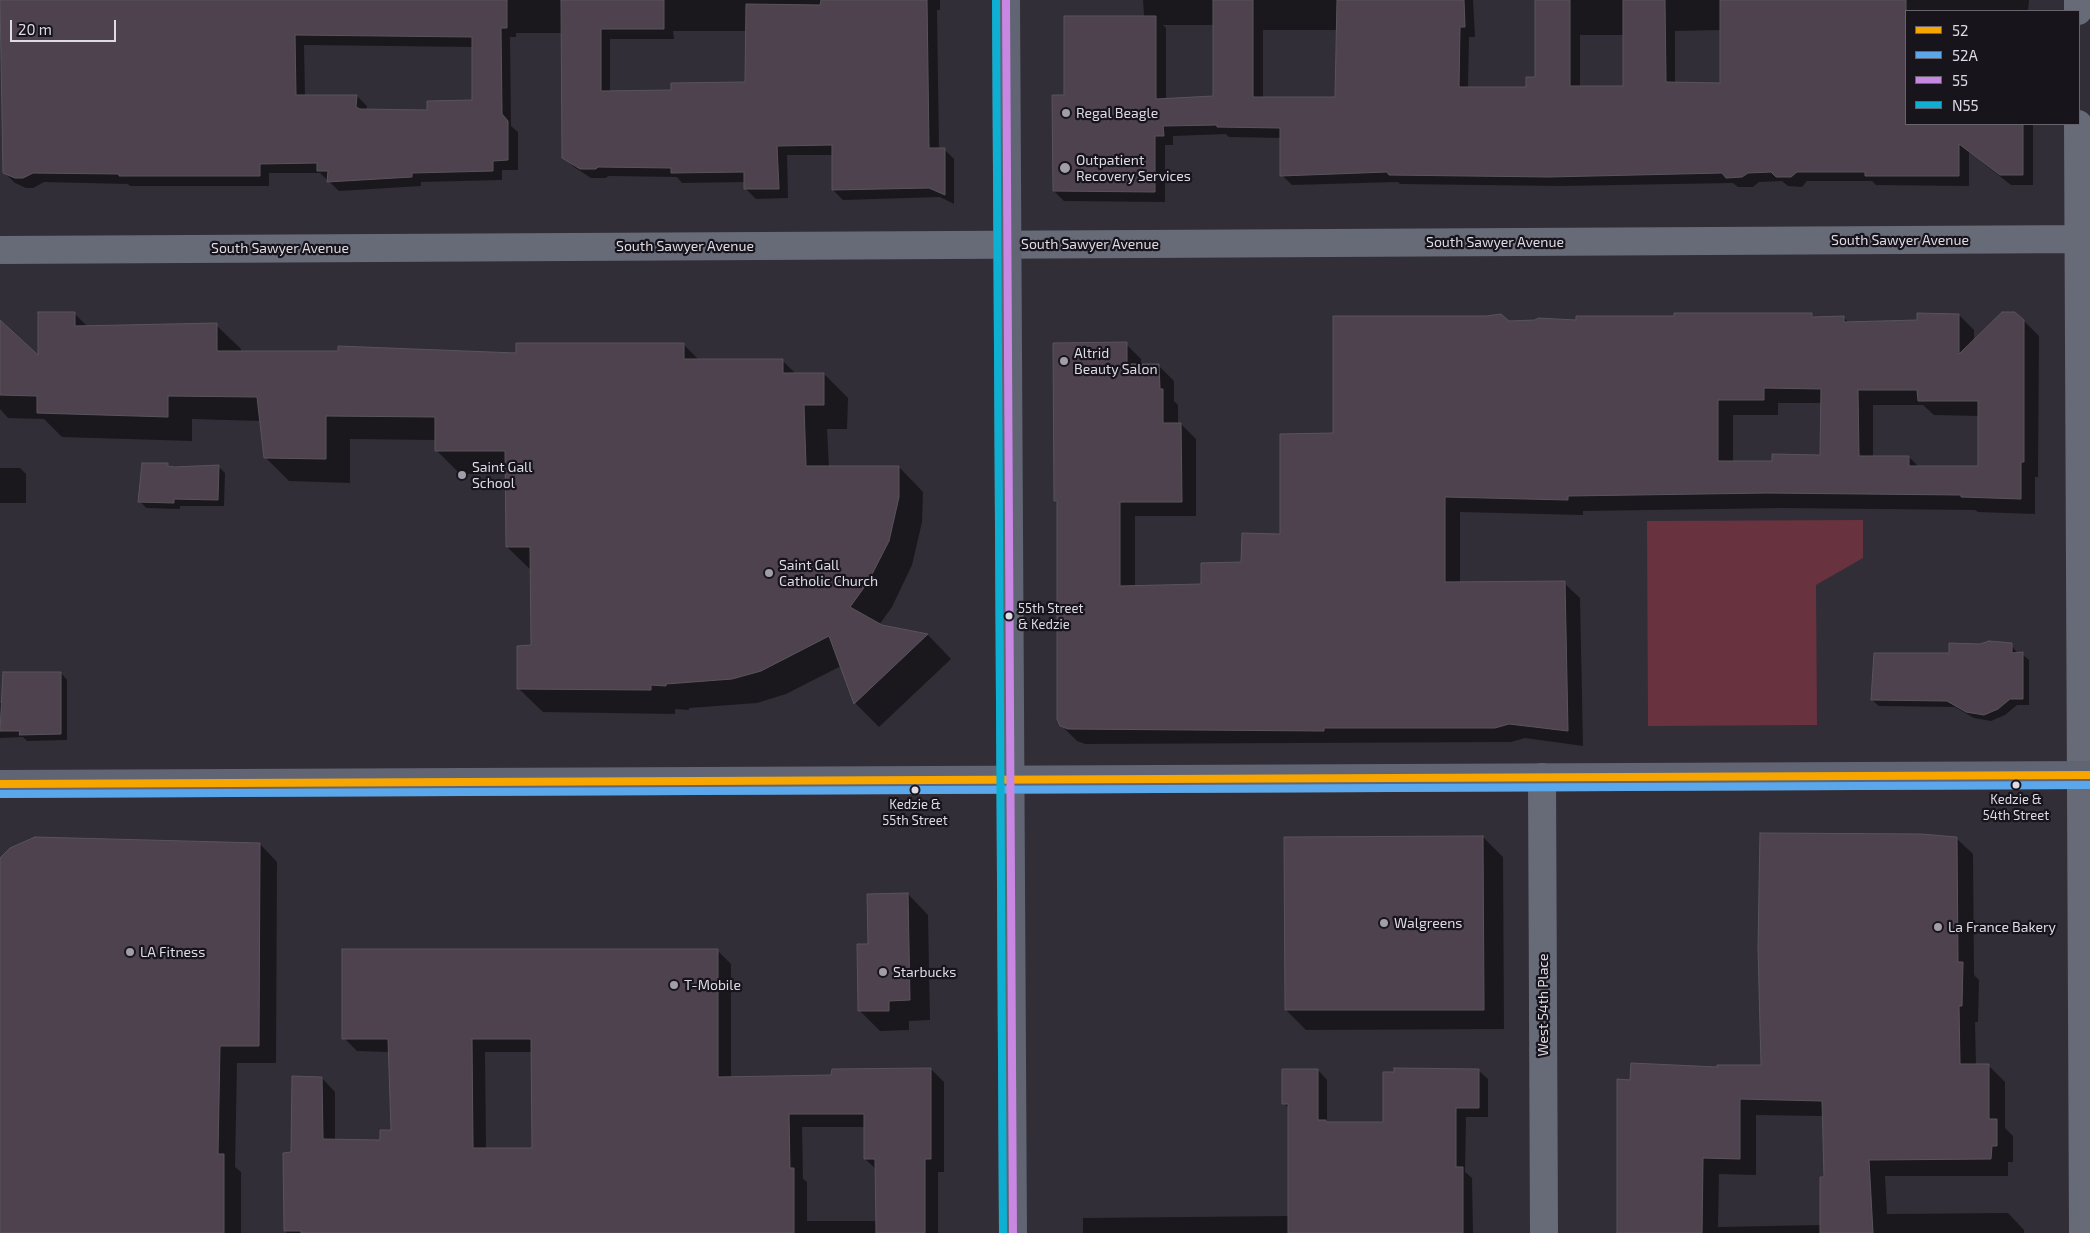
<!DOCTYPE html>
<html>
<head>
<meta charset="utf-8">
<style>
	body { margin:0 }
	#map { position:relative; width:2090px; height:1233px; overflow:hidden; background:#312e37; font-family:"Exo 2",sans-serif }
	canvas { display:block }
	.legend { position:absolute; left:1905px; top:10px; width:175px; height:115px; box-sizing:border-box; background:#17141c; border:1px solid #67646d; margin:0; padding:6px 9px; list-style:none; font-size:15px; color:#dedbe6 }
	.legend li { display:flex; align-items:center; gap:10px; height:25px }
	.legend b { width:25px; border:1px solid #67646d }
	.scale { position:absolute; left:10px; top:20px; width:106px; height:22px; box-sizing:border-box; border:2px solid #dedbe6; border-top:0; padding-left:6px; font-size:15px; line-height:18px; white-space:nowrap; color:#dedbe6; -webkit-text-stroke:4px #17141c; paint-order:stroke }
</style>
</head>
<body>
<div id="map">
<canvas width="2090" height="1233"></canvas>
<ul class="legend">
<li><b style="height:6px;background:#f7a600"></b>52</li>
<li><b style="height:6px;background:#5aa8eb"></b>52A</li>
<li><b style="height:6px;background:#c787e3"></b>55</li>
<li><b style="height:6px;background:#0dafd3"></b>N55</li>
</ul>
<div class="scale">20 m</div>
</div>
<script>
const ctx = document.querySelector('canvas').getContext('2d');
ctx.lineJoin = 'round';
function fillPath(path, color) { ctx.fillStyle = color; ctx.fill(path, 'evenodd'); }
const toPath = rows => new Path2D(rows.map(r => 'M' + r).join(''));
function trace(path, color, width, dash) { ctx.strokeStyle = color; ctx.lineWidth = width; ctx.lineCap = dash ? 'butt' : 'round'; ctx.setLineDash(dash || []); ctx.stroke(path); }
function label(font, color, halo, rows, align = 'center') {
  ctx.font = font + ' "Exo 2",sans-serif'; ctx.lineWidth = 4.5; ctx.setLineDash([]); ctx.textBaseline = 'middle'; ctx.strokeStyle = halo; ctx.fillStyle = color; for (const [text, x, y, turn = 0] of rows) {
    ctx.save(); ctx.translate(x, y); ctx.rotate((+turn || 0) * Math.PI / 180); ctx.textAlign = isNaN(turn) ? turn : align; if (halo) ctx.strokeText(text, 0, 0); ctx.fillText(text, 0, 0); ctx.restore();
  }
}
fillPath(toPath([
	[1863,520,1863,558,1816,585,1817,725,1648,726,1647,521]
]), '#68333f');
fillPath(toPath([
	[0,0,940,0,940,10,937,10,939,149,944,149,954,159,954,204,940,197,843,200,833,190,833,155,787,155,788,198,756,199,746,189,746,182,682,183,677,177,608,176,606,178,591,178,574,167,564,157,562,33,516,33,516,37,510,37,511,126,518,132,518,170,502,170,502,180,421,182,421,186,339,191,320,173,269,173,269,186,130,186,128,184,44,182,33,188,26,188,15,183,5,173],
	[673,31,747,31,746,83,672,92,610,93,610,39,674,39],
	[304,45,474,47,474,101,428,111,366,111,367,106,357,96,305,97],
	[1143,0,1473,0,1475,37,1469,37,1468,88,1527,88,1536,78,1536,0,2029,0,2028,11,1906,11,1906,124,2033,124,2033,185,2011,185,1969,152,1969,186,1876,185,1872,181,1807,181,1802,187,1788,186,1782,181,1759,182,1753,187,1738,187,1733,183,1560,186,1400,184,1398,182,1292,185,1282,175,1282,138,1229,137,1226,134,1173,136,1173,145,1165,145,1165,202,1064,201,1054,191,1065,96,1146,18,1144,15],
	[1163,25,1214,25,1214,97,1166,99,1166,28],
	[1263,30,1338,30,1336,99,1263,98],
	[1721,30,1721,84,1675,84,1675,31],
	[1580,35,1624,35,1624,88,1580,87],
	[75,314,88,327,216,325,241,349,241,352,517,354,683,344,699,360,783,361,796,374,824,374,848,398,847,429,827,429,829,468,899,467,923,492,922,522,912,565,892,607,879,625,928,635,951,659,879,727,855,703,841,666,786,694,757,703,689,708,689,710,675,709,675,714,543,712,518,688,532,647,532,571,507,547,507,474,460,474,436,450,436,440,350,439,350,483,289,481,265,457,261,421,192,419,192,441,62,437,44,419,8,418,0,409,0,321,39,358],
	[1811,314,1815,318,1844,318,1849,323,1919,322,1959,315,1974,330,1974,341,2023,320,2039,336,2038,477,2035,477,2035,514,1978,512,1975,510,1783,508,1583,511,1583,515,1460,512,1460,583,1564,583,1580,598,1583,746,1525,738,1511,742,1085,744,1077,741,1061,725,1058,504,1055,501,1126,344,1141,359,1141,366,1159,366,1174,381,1174,401,1178,405,1178,424,1181,424,1196,439,1196,516,1135,516,1135,587,1202,586,1242,564,1282,535,1335,434,1509,322],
	[1778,403,1822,403,1821,456,1773,462,1733,462,1733,415,1778,415],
	[1873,405,1923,405,1934,415,1980,416,1980,467,1919,467,1909,457,1873,457],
	[168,464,172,468,219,467,225,473,224,506,180,506,180,509,146,508,140,501],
	[0,468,20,468,26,474,26,503,0,503],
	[2011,645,2018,654,2022,654,2029,660,2029,705,2017,705,2005,715,1991,721,1974,718,1955,707,1879,706,1872,700,1950,654],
	[61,673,67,680,67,740,27,741,23,737,0,738,0,703,4,703],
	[1483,837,1503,857,1504,1029,1306,1030,1286,1010],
	[1956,838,1973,854,1974,975,1979,980,1978,1022,1975,1022,1976,1065,1988,1065,2005,1082,2005,1128,2013,1136,2013,1162,2008,1162,2008,1176,1885,1176,1887,1214,2008,1213,2024,1230,2024,1233,1618,1233,1632,1081,1718,1068,1762,1066],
	[1756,1115,1823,1116,1825,1178,1822,1225,1718,1227,1719,1174,1756,1175],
	[260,844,277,862,276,1063,237,1063,235,1167,241,1172,241,1233,0,1233,0,860],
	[908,894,928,915,930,1020,909,1021,909,1030,880,1031,859,1010,869,945],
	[717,950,731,964,731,1078,833,1076,931,1069,944,1082,944,1172,938,1172,938,1233,287,1233,285,1231,292,1154,322,1078,335,1092,335,1140,381,1141,392,1131,389,1052,357,1051,344,1038],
	[485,1052,533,1052,534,1150,486,1149],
	[802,1127,866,1127,865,1159,877,1170,877,1221,807,1221,807,1182,803,1179],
	[1318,1070,1327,1080,1327,1123,1384,1124,1478,1070,1488,1079,1488,1117,1466,1117,1465,1172,1472,1178,1473,1233,1083,1233,1083,1218,1289,1216,1289,1109,1284,1103]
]), '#0007');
const building = toPath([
	[0,0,507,0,507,28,501,28,502,114,508,121,508,160,493,161,493,171,412,173,412,177,327,182,328,171,317,171,317,163,260,164,260,176,119,176,119,174,33,173,23,178,15,178,3,173,0,0],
	[295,35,472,37,472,100,427,101,427,110,360,109,356,107,357,95,296,95,295,35],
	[561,0,664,0,664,29,601,29,601,91,671,90,671,83,745,82,746,4,820,5,821,0,927,0,929,148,945,148,945,195,929,188,832,190,832,145,777,146,779,189,744,189,744,172,671,173,671,168,598,167,596,169,580,169,562,158,561,0],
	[1213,0,1253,0,1253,97,1335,97,1337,0,1464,0,1465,27,1460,27,1459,87,1526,87,1526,77,1535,77,1535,0,1570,0,1570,86,1623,86,1623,0,1665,0,1666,82,1720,83,1720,0,1906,0,1906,124,2023,124,2023,175,2000,175,1959,144,1959,176,1865,176,1865,172,1797,172,1791,177,1776,177,1771,172,1748,173,1742,177,1726,178,1722,173,1549,177,1389,175,1387,172,1280,176,1280,128,1217,127,1217,125,1163,126,1164,136,1155,136,1155,192,1053,191,1052,95,1064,95,1064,16,1156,16,1156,99,1213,96,1213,0],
	[38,312,75,312,75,326,217,323,217,351,338,351,338,346,516,353,516,343,684,343,684,359,783,359,783,373,824,373,824,405,804,405,806,466,899,466,899,497,889,541,868,582,850,607,882,625,928,634,854,704,829,636,761,671,732,679,666,684,666,686,651,685,651,690,517,689,517,646,531,645,530,547,506,547,505,451,435,451,435,417,326,416,326,459,264,458,257,397,168,396,168,417,37,413,37,396,0,395,0,320,38,355,38,312],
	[2002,312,2015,312,2024,320,2024,462,2021,462,2021,499,1961,497,1961,495,1767,493,1568,496,1568,500,1445,497,1445,582,1565,581,1568,731,1509,724,1495,728,1324,728,1324,731,1068,729,1060,726,1057,719,1057,501,1054,501,1053,343,1127,342,1127,364,1159,364,1160,389,1163,389,1163,423,1181,423,1182,502,1120,502,1120,586,1201,584,1201,563,1241,562,1242,533,1280,534,1280,434,1333,433,1333,316,1486,316,1501,314,1509,321,1535,320,1538,318,1576,320,1576,316,1674,316,1674,313,1812,313,1812,317,1844,316,1844,322,1917,320,1917,313,1959,314,1959,354,2002,312],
	[1764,388,1821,389,1820,455,1772,454,1772,461,1718,461,1718,400,1764,400,1764,388],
	[1858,390,1917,390,1918,401,1978,401,1978,466,1909,466,1909,456,1859,456,1858,390],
	[142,463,168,463,168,466,174,467,219,465,218,500,174,499,174,503,138,502,142,463],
	[1989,641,2012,643,2012,653,2023,652,2023,699,2010,699,1998,709,1984,715,1966,712,1947,701,1871,700,1874,653,1949,653,1949,643,1980,644,1989,641],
	[3,672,61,672,61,734,19,735,20,731,0,731,3,672],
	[1760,833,1921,834,1957,837,1958,962,1963,962,1962,1006,1959,1006,1960,1064,1989,1064,1989,1119,1997,1119,1997,1146,1992,1146,1991,1159,1869,1160,1873,1233,1820,1233,1820,1177,1824,1177,1822,1101,1740,1099,1740,1159,1703,1158,1702,1233,1617,1233,1617,1079,1630,1080,1631,1063,1717,1067,1717,1065,1761,1065,1758,948,1760,833],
	[1483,836,1484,1010,1285,1010,1284,837,1483,836],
	[35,837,260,843,259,1046,220,1046,218,1154,224,1154,224,1233,0,1233,0,858,10,848,35,837],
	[908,893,910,1000,889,1001,889,1011,858,1011,857,944,868,944,867,894,908,893],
	[342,949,718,949,718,1077,831,1075,832,1069,931,1068,931,1159,925,1159,925,1233,876,1233,875,1159,864,1159,864,1114,789,1114,790,1168,794,1168,794,1233,301,1233,301,1231,284,1231,283,1153,291,1152,292,1076,322,1077,323,1139,380,1140,380,1130,391,1130,388,1039,342,1039,342,949],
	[472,1039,531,1039,532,1148,473,1148,472,1039],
	[1394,1068,1479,1069,1479,1108,1456,1108,1456,1167,1463,1167,1463,1233,1288,1233,1288,1104,1282,1104,1282,1069,1318,1069,1318,1120,1326,1120,1326,1122,1383,1122,1383,1072,1394,1072,1394,1068]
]);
fillPath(building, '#4e424f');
trace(building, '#59545b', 1);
trace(toPath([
	[2078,0,2078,11],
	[2078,124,2083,1233],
	[0,250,2090,239],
	[1542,777,1544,1233]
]), '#676b78', 28);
trace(toPath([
	[1006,0,1013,1233],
	[0,784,2090,775]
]), '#616472', 28);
trace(toPath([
	[0,784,2090,775]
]), '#f7a600', 8);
trace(toPath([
	[0,794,2090,785]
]), '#5aa8eb', 8);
trace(toPath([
	[1006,0,1013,1233]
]), '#c787e3', 8);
trace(toPath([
	[996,0,1003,1233]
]), '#0dafd3', 8);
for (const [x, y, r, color] of [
	[1066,113,5,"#a19ea9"],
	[1065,168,6,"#a19ea9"],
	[1064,361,5,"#a19ea9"],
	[462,475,5,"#a19ea9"],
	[769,573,5,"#a19ea9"],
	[1009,616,4.5,"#dedbe6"],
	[2016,785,4.5,"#dedbe6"],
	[915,790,4.5,"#dedbe6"],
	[1384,923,5,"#a19ea9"],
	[1938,927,5,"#a19ea9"],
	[130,952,5,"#a19ea9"],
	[883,972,5,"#a19ea9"],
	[674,985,5,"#a19ea9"]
]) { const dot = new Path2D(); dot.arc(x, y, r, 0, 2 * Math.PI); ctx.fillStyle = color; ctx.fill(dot); trace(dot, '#17141c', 2); }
label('13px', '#dedbe6', '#17141c', [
	["55th Street",1018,609,"left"],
	["& Kedzie",1018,625,"left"],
	["Kedzie &",2016,800],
	["54th Street",2016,816],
	["Kedzie &",915,805],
	["55th Street",915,821]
]);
label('14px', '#dedbe6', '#17141c', [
	["Regal Beagle",1076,113],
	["Outpatient",1076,160],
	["Recovery Services",1076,176],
	["Altrid",1074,353],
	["Beauty Salon",1074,369],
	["Saint Gall",472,467],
	["School",472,483],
	["Saint Gall",779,565],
	["Catholic Church",779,581],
	["Walgreens",1394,923],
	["La France Bakery",1948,927],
	["LA Fitness",140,952],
	["Starbucks",893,972],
	["T-Mobile",684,985]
], 'left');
label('14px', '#dedbe6', '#17141c', [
	["South Sawyer Avenue",1900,240],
	["South Sawyer Avenue",1495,242],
	["South Sawyer Avenue",1090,244],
	["South Sawyer Avenue",685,246],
	["South Sawyer Avenue",280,248],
	["West 54th Place",1543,1005,-90]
]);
</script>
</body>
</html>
